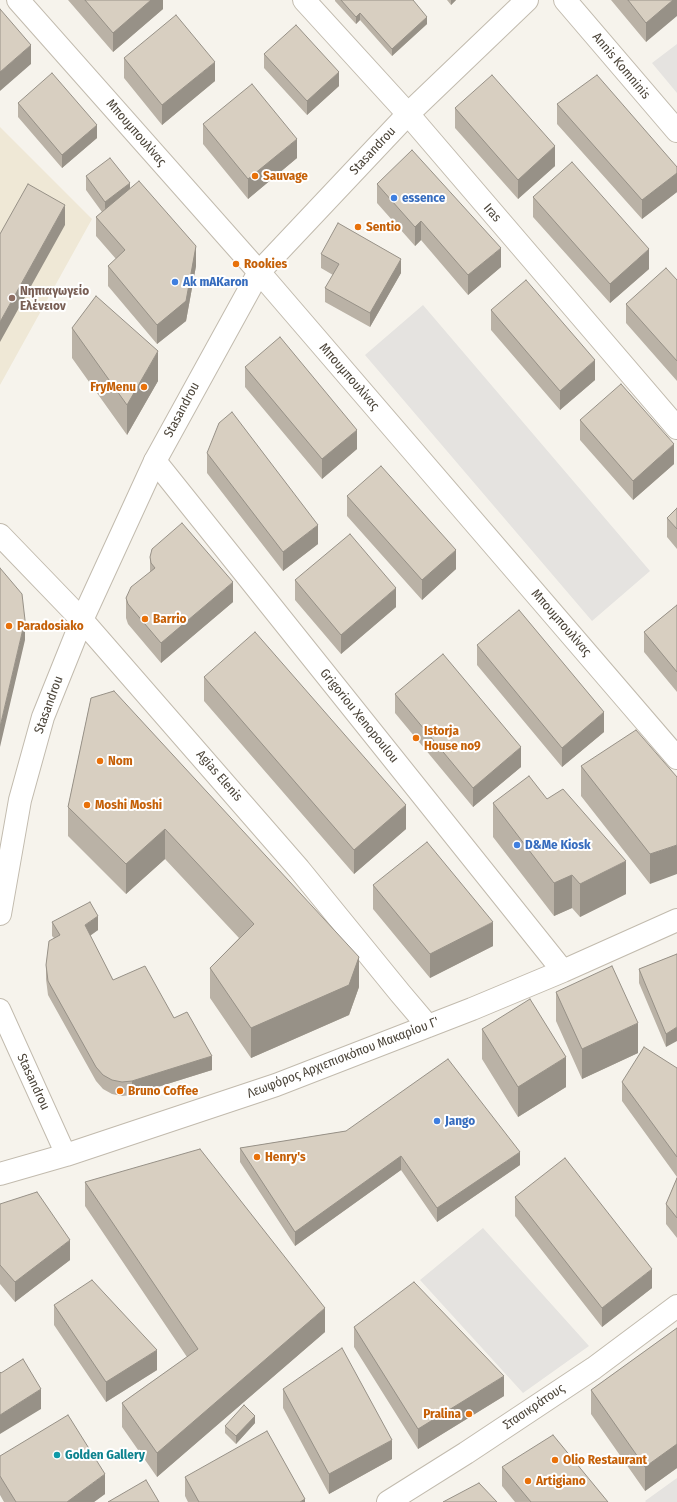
<!DOCTYPE html>
<html>
<head>
<meta charset="utf-8">
<style>
	body { margin:0 }
	canvas { display:block; background:#f6f3ec }
</style>
</head>
<body>
<canvas width="677" height="1502"></canvas>
<script>
const ctx = document.querySelector('canvas').getContext('2d');
ctx.lineJoin = 'round';
function fillPath(path, color) { ctx.fillStyle = color; ctx.fill(path, 'evenodd'); }
const toPath = rows => new Path2D(rows.map(r => 'M' + r).join(''));
function trace(path, color, width, dash) { ctx.strokeStyle = color; ctx.lineWidth = width; ctx.lineCap = dash ? 'butt' : 'round'; ctx.setLineDash(dash || []); ctx.stroke(path); }
function label(font, color, halo, rows, align = 'center') {
  ctx.font = font + ' "Fira Sans Condensed",sans-serif'; ctx.lineWidth = 4; ctx.setLineDash([]); ctx.textBaseline = 'middle'; ctx.strokeStyle = halo; ctx.fillStyle = color; for (const [text, x, y, turn = 0] of rows) {
    ctx.save(); ctx.translate(x, y); ctx.rotate((+turn || 0) * Math.PI / 180); ctx.textAlign = isNaN(turn) ? turn : align; if (halo) ctx.strokeText(text, 0, 0); ctx.fillText(text, 0, 0); ctx.restore();
  }
}
fillPath(toPath([
	[0,127,92,219,0,385]
]), '#efe8d6');
fillPath(toPath([
	[677,44,677,93,652,63],
	[423,305,650,571,592,621,365,355],
	[483,1228,589,1346,523,1393,420,1280],
	[677,1478,677,1502,646,1502,645,1501]
]), '#e5e3e0');
const pedestrian = toPath([
	[0,1009,66,1155]
]);
const minor = toPath([
	[304,0,408,114,677,428],
	[565,0,677,131],
	[259,272,677,758],
	[155,461,563,971],
	[0,535,82,620,299,869,400,993,428,1026],
	[0,914,20,800,43,717,82,620],
	[0,1174,66,1155,276,1085,472,1009,563,971,677,920],
	[388,1502,466,1453,594,1368,677,1306]
]);
const tertiary = toPath([
	[18,0,259,272],
	[82,620,155,461,259,272,408,114,527,0]
]);
trace(pedestrian, '#c2bbae', 22);
trace(minor, '#c2bbae', 24);
trace(tertiary, '#c2bbae', 24);
trace(pedestrian, '#fff', 20);
trace(minor, '#fff', 22);
trace(tertiary, '#fff', 22);
fillPath(toPath([
	[68,0,163,0,163,9,113,52],
	[335,0,413,0,427,24,392,56,360,20,356,24,335,1],
	[447,0,456,0,451,5],
	[611,0,677,0,646,42],
	[264,54,339,86,307,115,264,68],
	[124,58,215,81,162,125,124,78],
	[18,103,97,138,62,168,18,117],
	[557,104,677,167,677,192,642,219,557,124],
	[455,108,555,166,518,199,455,128],
	[203,124,297,158,248,199,203,144],
	[86,176,130,189,196,266,186,321,157,344,108,286,108,266,116,259,96,236,96,217,102,212,86,190],
	[377,184,501,267,468,295,421,240,415,246,377,203],
	[533,197,649,269,610,303,533,217],
	[321,254,401,273,370,327,325,302,325,288,333,275,321,268],
	[677,280,677,381,626,323,626,304],
	[491,310,595,380,560,410,491,330],
	[72,328,158,381,127,435,72,358],
	[245,367,357,449,322,479,245,387],
	[580,420,674,464,633,500,580,440],
	[207,453,318,544,283,571,207,473],
	[347,496,456,569,422,600,347,516],
	[677,508,677,549,667,537,667,518],
	[150,557,233,602,161,663,128,624,126,618,126,598,150,572],
	[295,580,396,607,341,654,295,600],
	[677,605,677,692,644,652,644,632],
	[477,645,604,732,562,767,477,665],
	[204,677,406,829,354,874,204,701],
	[395,694,521,767,473,807,395,713],
	[91,698,359,987,349,1015,251,1058,210,998,210,968,239,938,165,859,126,894,68,836,68,807],
	[581,766,677,777,650,884,581,796],
	[547,799,626,894,580,917,572,908,554,916,493,837,493,803],
	[373,885,493,946,430,978,373,909],
	[52,922,98,930,90,936,113,980,174,1018,212,1070,132,1095,122,1096,112,1094,103,1089,96,1081,48,995,46,979,46,965,54,938,52,936],
	[677,954,666,1047,639,983,639,969],
	[556,992,638,1053,582,1079,556,1021],
	[482,1029,566,1087,518,1117,482,1059],
	[677,1068,677,1177,622,1101,622,1082],
	[346,1131,520,1165,437,1222,401,1170,295,1246,240,1162,240,1148],
	[677,1178,677,1238,666,1224,666,1204],
	[85,1182,325,1332,157,1477,122,1427,122,1403,187,1357,85,1206],
	[515,1197,652,1288,602,1327,515,1216],
	[0,1204,70,1260,15,1302,0,1284],
	[54,1305,157,1370,106,1402,54,1325],
	[354,1327,504,1396,418,1449,354,1347],
	[677,1328,677,1468,645,1491,591,1414,591,1390],
	[283,1389,392,1459,329,1494,283,1408],
	[255,1423,236,1444,225,1433,225,1426],
	[0,1456,105,1494,94,1502,4,1502,0,1495],
	[502,1467,608,1502,515,1502,502,1486],
	[185,1477,305,1502,188,1502,185,1496]
]), '#bab2a6');
fillPath(toPath([
	[151,0,163,0,163,9,113,52,113,33],
	[451,0,456,0,451,5],
	[673,0,677,0,677,16,646,42,646,23],
	[360,13,360,20,356,24,356,17],
	[427,17,427,24,392,56,392,49],
	[31,45,31,64,0,91,0,72],
	[215,62,215,81,162,125,162,105],
	[339,72,339,86,307,115,307,101],
	[97,125,97,138,62,168,62,155],
	[297,139,297,158,248,199,248,179],
	[555,146,555,166,518,199,518,180],
	[677,173,677,192,642,219,642,200],
	[130,183,130,197,105,216,105,202],
	[65,205,65,225,0,342,0,322],
	[421,221,421,240,415,246,415,227],
	[196,246,196,266,186,321,157,344,157,325],
	[501,248,501,267,468,295,468,275],
	[649,249,649,269,610,303,610,284],
	[401,259,401,273,370,327,370,313],
	[158,351,158,381,127,435,127,405],
	[595,360,595,380,560,410,560,391],
	[357,430,357,449,322,479,322,459],
	[674,444,674,464,633,500,633,481],
	[318,525,318,544,283,571,283,552],
	[456,550,456,569,422,600,422,580],
	[233,582,233,602,161,663,161,643],
	[396,588,396,607,341,654,341,635],
	[25,620,25,640,0,747,0,727],
	[604,712,604,732,562,767,562,748],
	[521,747,521,767,473,807,473,788],
	[406,805,406,829,354,874,354,850],
	[165,829,165,859,126,894,126,864],
	[677,845,677,874,650,884,650,854],
	[626,861,626,894,580,917,580,884],
	[572,875,572,908,554,916,554,883],
	[98,916,98,930,85,939,85,925],
	[493,922,493,946,430,978,430,954],
	[359,957,359,987,349,1015,251,1058,251,1028],
	[638,1023,638,1053,582,1079,582,1049],
	[677,1027,677,1041,666,1047,666,1034],
	[212,1056,212,1070,132,1095,132,1081],
	[566,1057,566,1087,518,1117,518,1087],
	[520,1152,520,1165,437,1222,437,1208],
	[401,1156,401,1170,295,1246,295,1232],
	[70,1240,70,1260,15,1302,15,1282],
	[652,1269,652,1288,602,1327,602,1308],
	[325,1308,325,1332,157,1477,157,1453],
	[157,1350,157,1370,106,1402,106,1382],
	[504,1376,504,1396,418,1449,418,1429],
	[41,1389,41,1409,0,1434,0,1415],
	[255,1416,255,1423,236,1444,236,1436],
	[392,1440,392,1459,329,1494,329,1474],
	[677,1444,677,1468,645,1491,645,1467],
	[105,1474,105,1494,94,1502,67,1502],
	[305,1499,305,1502,300,1502]
]), '#979187');
const building = toPath([
	[85,0,151,0,113,33,85,0],
	[341,0,413,0,427,17,392,49,360,13,356,17,341,0],
	[628,0,673,0,646,23,628,0],
	[0,9,31,45,0,72,0,9],
	[176,15,215,62,162,105,124,58,176,15],
	[296,25,339,72,307,101,264,54,296,25],
	[52,73,97,125,62,155,18,103,52,73],
	[492,75,555,146,518,180,455,108,492,75],
	[597,75,677,167,677,173,642,200,557,104,597,75],
	[252,84,297,139,248,179,203,124,252,84],
	[412,150,501,248,468,275,421,221,415,227,377,184,412,150],
	[110,158,130,183,105,202,86,176,110,158],
	[572,162,649,249,610,284,533,197,572,162],
	[139,181,196,246,186,301,157,325,108,266,125,250,96,217,139,181],
	[28,184,65,205,0,322,0,234,28,184],
	[338,223,401,259,370,313,325,288,339,264,321,254,338,223],
	[666,268,677,280,677,361,626,304,666,268],
	[526,280,595,360,560,391,491,310,526,280],
	[96,296,158,351,127,405,72,328,96,296],
	[280,337,357,430,322,459,245,367,280,337],
	[621,384,674,444,633,481,580,420,621,384],
	[232,412,318,525,283,552,207,453,219,423,232,412],
	[381,466,456,550,422,580,347,496,381,466],
	[677,508,677,529,667,518,677,508],
	[182,523,233,582,161,643,128,604,126,598,131,587,155,568,151,563,150,557,152,549,182,523],
	[350,534,396,588,341,635,295,580,350,534],
	[0,568,22,594,25,620,0,727,0,568],
	[677,605,677,672,644,632,677,605],
	[519,610,604,712,562,748,477,645,519,610],
	[255,632,406,805,354,850,204,677,255,632],
	[443,654,521,747,473,788,395,694,443,654],
	[114,691,359,957,349,985,251,1028,210,968,254,924,165,829,126,864,68,807,91,698,114,691],
	[636,730,677,777,677,845,650,854,581,766,636,730],
	[529,776,547,799,563,789,626,861,580,884,572,875,554,883,493,803,529,776],
	[427,842,493,922,430,954,373,885,427,842],
	[90,902,98,916,85,925,113,980,145,966,174,1018,187,1012,212,1056,132,1081,122,1082,112,1080,103,1075,96,1067,48,981,46,965,49,941,60,935,52,922,90,902],
	[677,954,677,1027,666,1034,639,969,677,954],
	[612,966,638,1023,582,1049,556,992,612,966],
	[530,999,566,1057,518,1087,482,1029,530,999],
	[644,1047,677,1068,677,1157,622,1082,644,1047],
	[448,1059,520,1152,437,1208,401,1156,295,1232,240,1148,346,1131,448,1059],
	[200,1149,325,1308,157,1453,122,1403,198,1349,85,1182,200,1149],
	[565,1158,652,1269,602,1308,515,1197,565,1158],
	[677,1178,677,1218,666,1204,677,1178],
	[37,1192,70,1240,15,1282,0,1265,0,1204,37,1192],
	[92,1280,157,1350,106,1382,54,1305,92,1280],
	[414,1282,504,1376,418,1429,354,1327,414,1282],
	[677,1328,677,1444,645,1467,591,1390,677,1328],
	[342,1348,392,1440,329,1474,283,1389,342,1348],
	[23,1359,41,1389,0,1415,0,1372,1,1373,23,1359],
	[244,1405,255,1416,236,1436,225,1426,244,1405],
	[68,1415,105,1474,67,1502,16,1502,0,1476,0,1456,68,1415],
	[267,1431,305,1499,300,1502,199,1502,185,1477,267,1431],
	[553,1435,608,1502,531,1502,502,1467,553,1435],
	[146,1480,159,1502,108,1502,146,1480],
	[479,1483,497,1502,443,1502,479,1483]
]);
fillPath(building, '#d8cfc1');
trace(building, '#979187', 1);
for (const [x, y, r, color] of [
	[255,176,4,"#e8710a"],
	[394,198,4,"#3f7fe0"],
	[358,227,4,"#e8710a"],
	[236,264,4,"#e8710a"],
	[175,282,4,"#3f7fe0"],
	[12,298,4,"#8d6e63"],
	[144,387,4,"#e8710a"],
	[145,619,4,"#e8710a"],
	[9,626,4,"#e8710a"],
	[416,738,4,"#e8710a"],
	[100,761,4,"#e8710a"],
	[87,805,4,"#e8710a"],
	[517,845,4,"#3f7fe0"],
	[120,1091,4,"#e8710a"],
	[437,1121,4,"#3f7fe0"],
	[257,1157,4,"#e8710a"],
	[469,1414,4,"#e8710a"],
	[57,1455,4,"#0f9aa8"],
	[555,1460,4,"#e8710a"],
	[528,1481,4,"#e8710a"]
]) { const dot = new Path2D(); dot.arc(x, y, r, 0, 2 * Math.PI); ctx.fillStyle = color; ctx.fill(dot); trace(dot, '#fff', 1.5); }
label('13px', '#4b4439', '#fff', [
	["Annis Komninis",621,66,50],
	["Μπουμπουλίνας",136,133,49],
	["Stasandrou",373,151,-47],
	["Iras",492,213,49],
	["Μπουμπουλίνας",349,377,49],
	["Stasandrou",182,410,-62],
	["Μπουμπουλίνας",561,623,49],
	["Stasandrou",49,705,-70],
	["Grigoriou Xenopoulou",359,716,51],
	["Agias Elenis",219,776,49],
	["Λεωφόρος Αρχιεπισκόπου Μακαρίου Γ'",343,1058,-21],
	["Stasandrou",33,1082,65],
	["Στασικράτους",534,1407,-34]
]);
label('bold 13px', '#c56008', '#fff', [
	["Sauvage",263,176],
	["Sentio",366,227],
	["Rookies",244,264],
	["FryMenu",136,387,"right"],
	["Barrio",153,619],
	["Paradosiako",17,626],
	["Istorja",424,731],
	["House no9",424,746],
	["Nom",108,761],
	["Moshi Moshi",95,805],
	["Bruno Coffee",128,1091],
	["Henry's",265,1157],
	["Pralina",461,1414,"right"],
	["Olio Restaurant",563,1460],
	["Artigiano",536,1481]
], 'left');
label('bold 13px', '#366cbe', '#fff', [
	["essence",402,198],
	["Ak mAKaron",183,282],
	["D&Me Kiosk",525,845],
	["Jango",445,1121]
], 'left');
label('bold 13px', '#785e54', '#fff', [
	["Νηπιαγωγείο",20,291],
	["Ελένειον",20,306]
], 'left');
label('bold 13px', '#0d838f', '#fff', [
	["Golden Gallery",65,1455]
], 'left');
</script>
</body>
</html>
